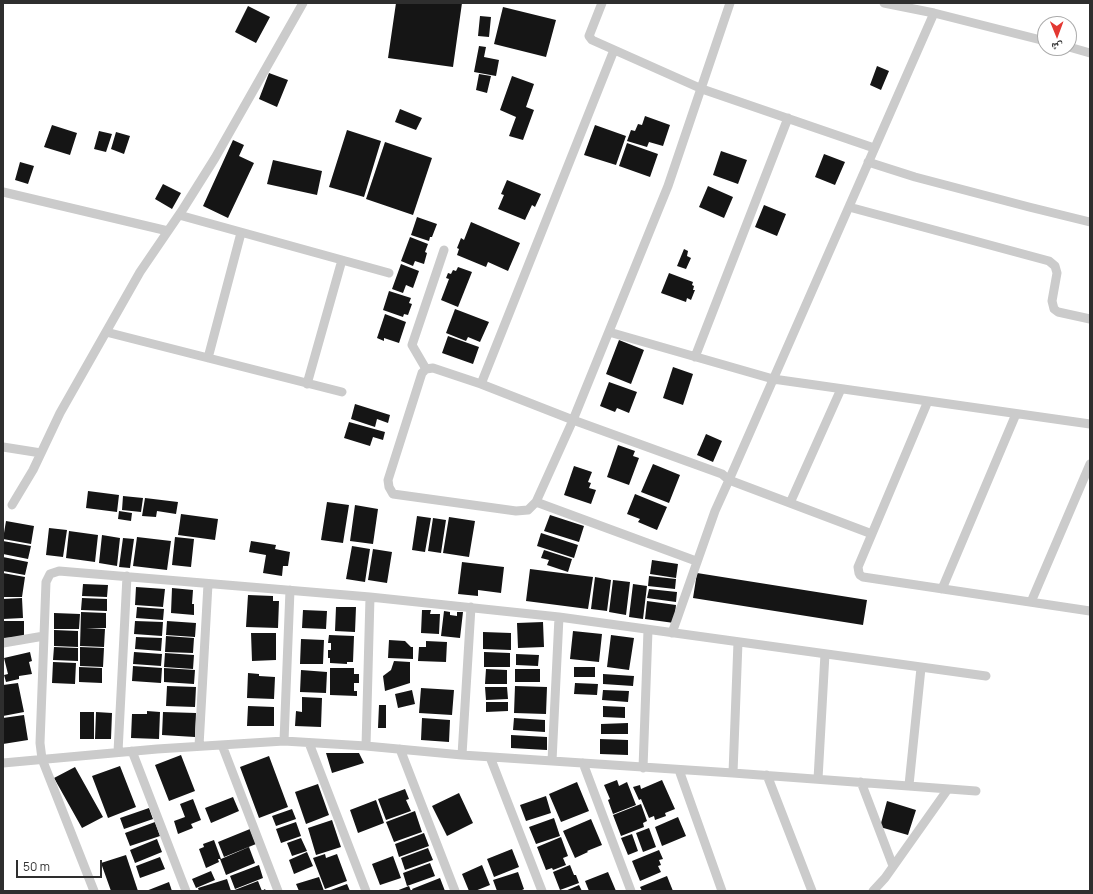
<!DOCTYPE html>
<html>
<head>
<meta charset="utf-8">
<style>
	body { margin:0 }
	#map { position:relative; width:1093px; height:894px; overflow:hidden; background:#fff; font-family:Manrope,"Noto Naskh Arabic",sans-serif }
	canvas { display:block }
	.frame { position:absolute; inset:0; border:4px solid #2e2e2e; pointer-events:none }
	.north { position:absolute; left:1037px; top:16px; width:40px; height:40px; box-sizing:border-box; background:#fff; border:1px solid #ababab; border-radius:50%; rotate:179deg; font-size:11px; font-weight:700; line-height:16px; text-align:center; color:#2e2e2e }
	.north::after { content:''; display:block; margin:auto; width:14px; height:18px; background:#e33832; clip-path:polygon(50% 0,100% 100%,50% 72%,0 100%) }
	.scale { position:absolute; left:16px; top:860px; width:86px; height:18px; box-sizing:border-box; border:2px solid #2e2e2e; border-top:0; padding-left:5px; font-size:12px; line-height:14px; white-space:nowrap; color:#2e2e2e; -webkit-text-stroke:3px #fff; paint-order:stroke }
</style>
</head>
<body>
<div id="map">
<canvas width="1093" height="894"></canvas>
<div class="frame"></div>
<div class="north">ش</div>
<div class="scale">50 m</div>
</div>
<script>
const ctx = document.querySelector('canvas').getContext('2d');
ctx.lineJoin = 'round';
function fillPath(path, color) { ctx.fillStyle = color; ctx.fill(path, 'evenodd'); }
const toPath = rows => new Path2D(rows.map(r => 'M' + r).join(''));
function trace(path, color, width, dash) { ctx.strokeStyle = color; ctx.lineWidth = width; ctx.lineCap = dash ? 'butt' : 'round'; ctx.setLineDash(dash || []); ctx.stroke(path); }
fillPath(toPath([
	[396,3,462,3,453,67,388,58],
	[248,6,270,17,256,43,235,32],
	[503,7,556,20,546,57,494,44],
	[480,16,491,17,489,37,478,36],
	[479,46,486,47,484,57,499,60,496,76,474,72],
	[877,66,889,71,881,90,870,85],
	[269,73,288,80,277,107,259,99],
	[479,74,491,76,487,93,476,90],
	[512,76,534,84,526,107,534,110,523,140,509,136,516,117,500,110],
	[400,109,422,118,416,130,395,122],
	[645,116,670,125,663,146,649,142,647,147,627,141,631,130,635,131,638,124,642,125],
	[52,125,77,133,70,155,44,147],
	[595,125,626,136,616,165,584,155],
	[347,130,381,141,364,197,329,187],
	[99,131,112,134,106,152,94,149],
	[116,132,130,136,124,154,111,149],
	[233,140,244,145,239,156,254,163,228,218,203,206],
	[385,142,432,158,413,215,366,199],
	[627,143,658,154,650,177,619,166],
	[721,151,747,160,738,184,713,175],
	[824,154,845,162,835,185,815,177],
	[273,160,322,171,317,195,267,184],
	[20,162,34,166,28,184,15,180],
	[507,180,541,194,535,207,532,205,525,220,498,209,504,195,501,194],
	[163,184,181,193,172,209,155,199],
	[708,186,733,197,724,218,699,207],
	[764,205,786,214,777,236,755,227],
	[417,217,437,224,432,237,430,237,429,241,411,235],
	[471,222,520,243,508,271,488,262,486,267,457,255,459,249,457,248,461,238,464,240],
	[410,237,428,244,425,252,427,253,424,264,415,261,413,266,401,261],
	[684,249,688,251,687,256,691,258,686,269,677,266],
	[401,264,419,271,413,288,406,285,403,293,392,289],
	[458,267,472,272,458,307,441,300,449,279,446,278,448,273,451,274,453,270,456,271],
	[669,273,693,282,692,285,694,286,693,290,695,290,691,300,687,298,686,302,661,293],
	[389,291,411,298,409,303,412,304,408,315,404,314,403,317,383,310],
	[455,309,489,322,480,342,468,337,466,341,446,333],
	[385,314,406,322,399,343,384,338,384,341,377,338],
	[448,336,479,347,473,364,442,353],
	[619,340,644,350,631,384,606,374],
	[673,367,693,374,683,405,663,398],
	[609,382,637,392,629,413,617,408,615,412,600,406],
	[355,404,390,415,388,423,377,419,375,427,351,419],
	[349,422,385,432,383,440,373,437,370,446,344,438],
	[706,434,722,441,713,462,697,455],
	[618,445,635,451,633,456,639,458,629,485,607,477],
	[653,464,680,475,669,503,641,492],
	[574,466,592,472,588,482,591,483,589,488,596,490,591,504,564,495],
	[88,491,119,495,117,512,86,508],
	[635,494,667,507,657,530,638,522,640,519,627,514],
	[123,496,143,498,141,512,122,510],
	[145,498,178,502,176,514,157,511,156,517,142,516],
	[327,502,349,505,343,543,321,540],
	[355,505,378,509,373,544,350,541],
	[119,511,132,513,131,521,118,519],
	[181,514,218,519,215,540,178,535],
	[550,515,584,526,579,542,544,531],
	[417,516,431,518,425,552,412,550],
	[449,517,475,521,469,557,443,553],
	[433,518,446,520,441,553,428,551],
	[6,521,34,526,31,544,3,539],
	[49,528,67,530,63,557,46,555],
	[69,531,98,535,95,562,66,558],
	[541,533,578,545,574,558,537,546],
	[102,535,120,538,117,566,99,563],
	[137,537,171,541,167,570,133,566],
	[175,537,194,539,191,567,172,565],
	[123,538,134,539,130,568,119,567],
	[3,541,31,546,28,559,3,554],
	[251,541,276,545,275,549,290,552,288,566,283,566,282,576,263,573,266,555,249,552],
	[352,546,370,549,365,582,346,579],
	[373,549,392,552,387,583,368,580],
	[544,550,572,559,568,572,547,565,549,560,541,558],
	[3,557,28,562,25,575,3,571],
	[652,560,678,564,676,578,650,574],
	[462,562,504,567,501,593,478,590,478,596,458,594],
	[530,569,593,577,588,609,526,601],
	[3,573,25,577,22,597,3,597],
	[697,573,867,600,863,625,693,598],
	[649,576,676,579,675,589,648,586],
	[595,577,611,580,607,611,591,609],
	[613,580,630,582,626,615,609,612],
	[83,584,108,585,107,597,82,596],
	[633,584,647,586,643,619,629,617],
	[136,587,165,589,163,607,135,605],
	[172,588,193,590,192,604,194,604,194,615,171,613],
	[649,589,677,592,676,602,647,598],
	[248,595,273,596,273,601,279,601,278,628,246,627],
	[22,598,23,618,3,619,3,599],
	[82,598,107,599,107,611,81,610],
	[647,601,676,605,674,623,645,619],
	[137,607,164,609,163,620,136,618],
	[336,607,356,607,355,632,335,631],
	[303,610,327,611,326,629,302,628],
	[422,610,431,610,430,614,440,614,439,634,421,633],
	[444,611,450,612,450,615,457,616,457,612,463,612,460,638,441,636],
	[81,612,106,613,106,628,86,628,105,629,104,647,80,646],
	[54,613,80,614,79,629,54,629],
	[3,621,24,621,24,637,3,638],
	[135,621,163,622,162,636,134,634],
	[167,621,196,623,195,637,166,635],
	[543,622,544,647,518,648,517,623],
	[54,630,78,631,78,647,54,646],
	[573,631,602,634,599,662,570,659],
	[483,632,511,633,511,650,483,649],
	[251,633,276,633,276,660,252,661],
	[329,635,354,636,353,662,347,662,347,664,330,663,330,658,328,658,328,650,331,650,331,643,328,643],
	[611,635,634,638,629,670,607,667],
	[166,636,194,638,193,653,165,652],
	[136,637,162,638,161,651,135,649],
	[301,639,324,640,323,664,300,664],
	[389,640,405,641,411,647,413,647,413,659,388,658],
	[426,641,447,642,446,662,418,661,419,647,426,647],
	[54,647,78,648,78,661,53,660],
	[80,647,104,648,103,667,80,666],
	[30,652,32,661,29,662,32,674,19,676,19,679,6,682,4,675,8,674,4,658],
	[134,652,162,654,161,666,133,664],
	[484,652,510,653,510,667,484,667],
	[165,653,194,655,193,669,164,667],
	[516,654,539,655,538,666,516,665],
	[394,661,410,662,410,683,385,691,383,676,391,670],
	[53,662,76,663,75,684,52,683],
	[133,666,162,668,161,683,132,681],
	[79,667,102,668,102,683,79,682],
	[574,667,595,667,595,677,574,677],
	[164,668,195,670,194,684,164,682],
	[330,668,354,668,354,674,359,674,359,683,354,683,354,691,357,691,357,696,330,695],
	[486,669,507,670,507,684,485,684],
	[515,669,540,669,540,682,515,682],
	[301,670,327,672,326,693,300,692],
	[248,673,259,674,259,676,275,677,274,699,247,698],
	[603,674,634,676,633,686,603,684],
	[18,683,24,712,3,716,3,685],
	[575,683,598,684,597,695,574,694],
	[167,686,196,687,195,707,166,706],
	[515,686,547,687,546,714,514,713],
	[485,687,507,687,508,699,486,700],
	[421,688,454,690,452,715,419,713],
	[412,690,415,704,398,708,395,694],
	[603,690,629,691,628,702,602,700],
	[302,697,322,698,321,727,295,726,296,711,302,712],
	[486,702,508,702,508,711,486,712],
	[379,705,386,705,386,728,378,728],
	[248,706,274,707,274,726,247,726],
	[603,706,625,707,625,718,603,717],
	[147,711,160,712,159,739,131,738,132,714,147,714],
	[80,712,94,712,94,739,80,739],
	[96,712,112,713,111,739,95,739],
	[163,712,196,713,195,737,162,735],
	[24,715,28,740,3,744,3,718],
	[422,718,450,720,449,742,421,740],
	[514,718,545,720,545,732,513,730],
	[628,723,628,734,601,734,601,724],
	[511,735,547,737,547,750,511,748],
	[600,739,628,740,628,755,600,754],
	[326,753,359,753,364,763,332,773],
	[181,755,195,791,169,801,155,765],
	[269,756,288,807,259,818,240,767],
	[120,766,136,807,108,818,92,776],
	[75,767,103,817,82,828,54,778],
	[617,780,619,786,627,782,636,805,613,814,608,800,610,799,604,785],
	[662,780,675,809,665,813,666,816,655,820,654,816,649,818,641,799,639,800,633,787,640,785,641,789],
	[577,782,589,811,561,822,549,794],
	[318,784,329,815,306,824,295,792],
	[405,789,409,799,406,800,411,811,386,820,378,799],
	[459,793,473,823,447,836,432,806],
	[546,796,551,813,526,821,520,805],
	[233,797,239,811,211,823,205,808],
	[193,799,201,820,191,824,193,828,178,834,174,821,185,817,180,804],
	[376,800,384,823,358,833,350,810],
	[887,801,916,810,908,835,880,827],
	[641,804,647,821,643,823,644,827,621,836,613,815],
	[149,808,153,819,124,829,120,818],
	[292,809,296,819,276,826,272,816],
	[415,811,422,832,394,842,386,822],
	[678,817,686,836,662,846,655,827],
	[554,818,560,836,536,844,529,827],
	[591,819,602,845,587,851,588,852,575,858,563,831],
	[332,820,341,847,316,855,308,828],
	[155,822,160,836,130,846,125,833],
	[296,822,301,836,281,843,276,829],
	[649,828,656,847,643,852,636,833],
	[250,829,256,844,224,857,218,842],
	[424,833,429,846,399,857,395,844],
	[632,834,638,851,628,855,621,838],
	[561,837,568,856,563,858,566,865,553,870,552,868,546,870,537,847],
	[301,838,307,851,292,856,287,843],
	[157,839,162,852,135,863,130,850],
	[214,840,221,859,249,847,255,863,226,875,220,859,218,859,219,862,206,868,199,849,204,847,203,844],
	[428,848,433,860,405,870,401,858],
	[512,849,519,867,494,877,487,859],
	[659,850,663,859,659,860,661,865,658,866,661,872,640,881,632,861],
	[307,852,313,866,294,874,289,860],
	[325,854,326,858,337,854,347,881,325,889,313,858],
	[126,855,138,891,111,891,101,863],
	[393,856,401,878,380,885,372,864],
	[160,857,165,869,140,878,136,866],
	[430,863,435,876,407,886,403,873],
	[259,865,263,878,235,889,230,876],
	[482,865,490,885,475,891,469,891,462,874],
	[570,865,574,875,576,875,579,883,560,890,553,872],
	[211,871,215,880,196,888,192,879],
	[518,872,524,889,520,891,497,891,493,880],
	[608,872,616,891,589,891,585,881],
	[667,876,673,891,642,891,640,887],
	[319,877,324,891,299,891,296,884],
	[440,878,445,891,413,891,412,889],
	[227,879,231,891,199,891,198,888],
	[258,881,262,891,265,889,266,891,232,891],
	[169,882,172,891,146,891],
	[347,884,350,891,328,891],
	[579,885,582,891,565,891],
	[409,886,411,891,396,891]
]), '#151515');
trace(toPath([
	[602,3,589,36,592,40,702,89,874,148],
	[884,3,934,13,1045,41],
	[1069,47,1090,53],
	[868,162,915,177,1029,207,1090,222],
	[3,192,168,231],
	[849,207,1049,261,1055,266,1057,273,1052,301,1054,309,1058,312,1090,319],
	[179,215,389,273],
	[106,332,342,392],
	[609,332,773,379,1090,424],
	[695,357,788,118],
	[208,358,241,233],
	[426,369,412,345,444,250],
	[307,384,342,260],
	[481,384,614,50],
	[928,401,858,567,859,573,860,575,863,577,1090,611],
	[3,447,41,453],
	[536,502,696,561],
	[790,503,841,389],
	[12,505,33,470,60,413,140,272,183,209,215,158,303,3],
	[872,534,729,480,934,13],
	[942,589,1016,414],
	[1031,602,1090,464],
	[672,633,715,511,729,480,722,474,573,420,481,384,433,368,426,369,422,373,388,480,389,487,393,494,516,511,528,510,536,502,573,420,668,186,730,3],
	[3,643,44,636],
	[284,741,290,590],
	[309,743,366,891],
	[222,745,278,891],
	[199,746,208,584],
	[366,746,370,597],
	[400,749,455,891],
	[132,751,186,891],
	[118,752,127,576],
	[462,755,471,607],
	[490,757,542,891],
	[552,761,559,617],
	[3,763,157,749,284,741,366,746,462,755,733,773,976,791],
	[583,763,631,891],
	[643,768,648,630],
	[679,770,722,891],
	[733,773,738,642],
	[767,775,812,891],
	[818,779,825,654],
	[861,782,893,866],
	[909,785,921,668],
	[94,891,42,759,40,743,46,582,50,574,59,571,370,597,559,617,986,676],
	[873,891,885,878,948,789]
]), '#cbcbcb', 9);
</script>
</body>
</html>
